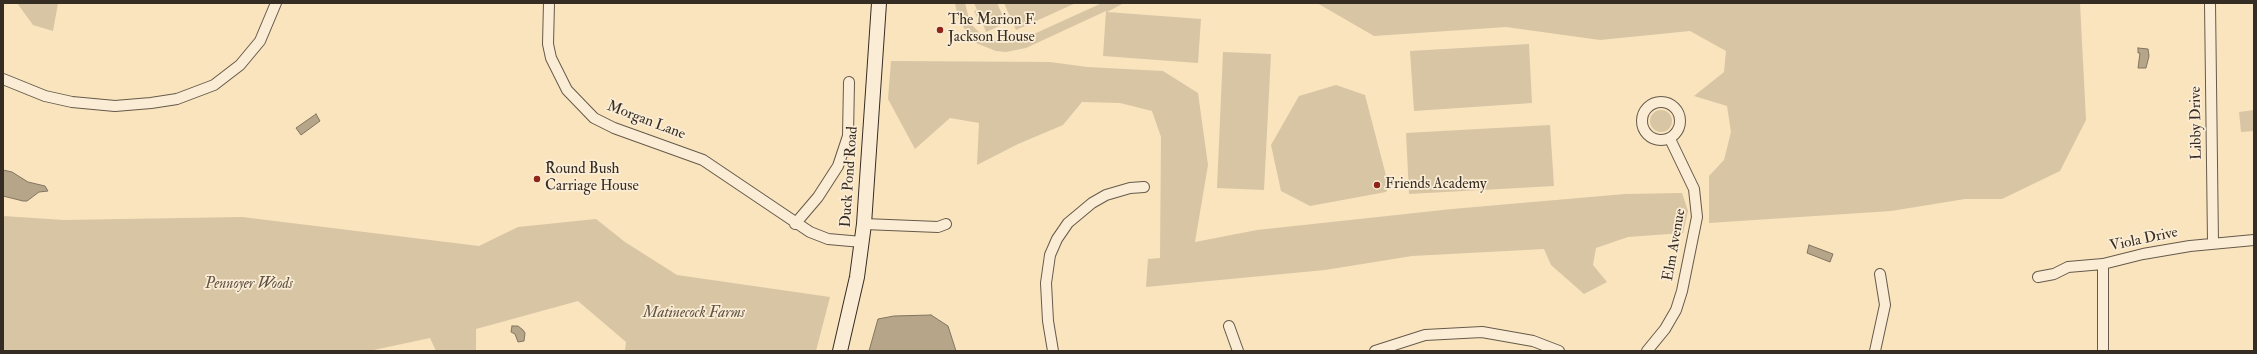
<!DOCTYPE html>
<html>
<head>
<meta charset="utf-8">
<style>
	body { margin:0 }
	#map { position:relative; width:2257px; height:354px; overflow:hidden; background:#f9e4be; font-family:"IM FELL Double Pica",serif }
	canvas { display:block }
	.frame { position:absolute; inset:0; border:4px solid #352c23; pointer-events:none }
</style>
</head>
<body>
<div id="map">
<canvas width="2257" height="354"></canvas>
<div class="frame"></div>
</div>
<script>
const ctx = document.querySelector('canvas').getContext('2d');
ctx.lineJoin = 'round';
function fillPath(path, color) { ctx.fillStyle = color; ctx.fill(path, 'evenodd'); }
const toPath = rows => new Path2D(rows.map(r => 'M' + r).join(''));
function trace(path, color, width, dash) { ctx.strokeStyle = color; ctx.lineWidth = width; ctx.lineCap = dash ? 'butt' : 'round'; ctx.setLineDash(dash || []); ctx.stroke(path); }
function label(font, color, halo, rows, align = 'center') {
  ctx.font = font + ' "IM FELL Double Pica",serif'; ctx.lineWidth = 3.5; ctx.setLineDash([]); ctx.textBaseline = 'middle'; ctx.strokeStyle = halo; ctx.fillStyle = color; for (const [text, x, y, turn = 0] of rows) {
    ctx.save(); ctx.translate(x, y); ctx.rotate((+turn || 0) * Math.PI / 180); ctx.textAlign = isNaN(turn) ? turn : align; if (halo) ctx.strokeText(text, 0, 0); ctx.fillText(text, 0, 0); ctx.restore();
  }
}
fillPath(toPath([
	[17,3,58,3,53,31,33,25],
	[955,3,965,3,970,23,982,35,990,39,1006,43,1023,39,1102,3,1124,3,1107,12,1201,19,1198,63,1103,56,1106,11,1026,48,1006,52,996,51,976,43,969,36,958,18],
	[974,3,997,3,1006,23,986,32,980,16,977,17,974,11,977,10],
	[1004,3,1076,3,1016,30],
	[1317,3,2080,3,2086,120,2060,171,2002,199,1965,199,1891,211,1709,223,1709,176,1724,160,1731,132,1727,106,1694,96,1724,72,1726,51,1690,31,1600,40,1506,27,1374,36],
	[1529,44,1532,103,1414,111,1410,51],
	[1223,52,1271,54,1264,190,1217,188],
	[891,61,1050,62,1087,67,1163,71,1198,93,1208,165,1195,242,1257,230,1452,209,1625,194,1682,193,1688,211,1683,233,1628,237,1596,248,1593,265,1607,282,1584,294,1551,265,1544,249,1412,256,1325,270,1146,287,1148,259,1160,258,1161,137,1152,111,1120,103,1082,102,1063,125,1018,144,977,165,979,123,950,118,915,149,888,99],
	[1336,85,1365,95,1389,187,1386,192,1310,206,1281,191,1271,145,1299,96],
	[2254,110,2254,131,2241,132,2239,112],
	'1650 121a11 11 0 1 1 22 0a11 11 0 1 1-22 0Z',
	[1550,125,1554,186,1409,194,1406,133],
	[3,216,64,220,242,217,479,246,518,227,596,219,625,242,677,275,830,297,816,351,625,351,626,342,578,301,476,329,476,351,436,351,430,338,369,351,3,351]
]), '#d8c5a4');
const water = toPath([
	[2138,48,2148,49,2149,56,2146,68,2138,68,2140,53,2138,53,2138,48],
	[316,114,320,121,301,135,296,128,316,114],
	[3,170,12,172,28,182,45,186,48,191,39,192,27,201,23,201,3,196,3,170],
	[1809,245,1833,254,1830,262,1807,253,1809,245],
	[931,315,948,326,956,351,869,351,878,319,894,316,931,315],
	[512,326,518,326,523,330,525,333,524,341,518,342,515,334,511,332,512,326]
]);
fillPath(water, '#b6a589');
trace(water, '#827560', 1);
const street = toPath([
	[549,3,548,44,551,58,567,90,594,118,614,128,703,160,810,232,828,239,862,242],
	[2210,3,2213,243],
	[3,79,45,96,72,102,115,106,151,103,177,99,214,85,240,65,260,41,276,3],
	'1642 121a19 19 0 1 1 38 0a19 19 0 1 1-38 0Z',
	[795,224,818,197,838,166,848,136,849,82],
	[864,224,938,227,946,224],
	[2103,264,2103,351],
	[2038,277,2054,274,2068,267,2103,264,2143,254,2190,246,2254,240],
	[1229,326,1238,351],
	[1053,351,1048,321,1046,283,1050,255,1057,239,1068,223,1092,203,1106,195,1130,188,1144,187],
	[1375,351,1425,335,1482,332,1533,341,1559,351],
	[1647,351,1665,329,1676,310,1682,291,1697,217,1694,189,1670,139],
	[1875,351,1885,305,1880,274]
]);
const secondary = toPath([
	[840,351,857,277,864,224,879,3]
]);
trace(street, '#665a4a', 12);
trace(secondary, '#352c23', 16);
trace(street, '#fbedd5', 10);
trace(secondary, '#fbedd5', 14);
for (const [x, y, r, color] of [
	[940,30,4,"#8f2418"],
	[537,179,4,"#8f2418"],
	[1377,185,4,"#8f2418"]
]) { const dot = new Path2D(); dot.arc(x, y, r, 0, 2 * Math.PI); ctx.fillStyle = color; ctx.fill(dot); trace(dot, '#fbedd5', 1.5); }
label('15px', '#352c23', '#fbedd5', [
	["The Marion F.",948,21],
	["Jackson House",948,38],
	["Round Bush",545,170],
	["Carriage House",545,187],
	["Friends Academy",1385,185]
], 'left');
label('15px', '#352c23', '#fbedd5', [
	["Morgan Lane",646,121,21],
	["Libby Drive",2197,123,-91],
	["Duck Pond Road",850,177,-86],
	["Viola Drive",2144,240,-12],
	["Elm Avenue",1675,245,-80]
]);
label('italic 15px', '#5e5243', '#fbedd5', [
	["Pennoyer Woods",249,285],
	["Matinecock Farms",694,314]
]);
</script>
</body>
</html>
